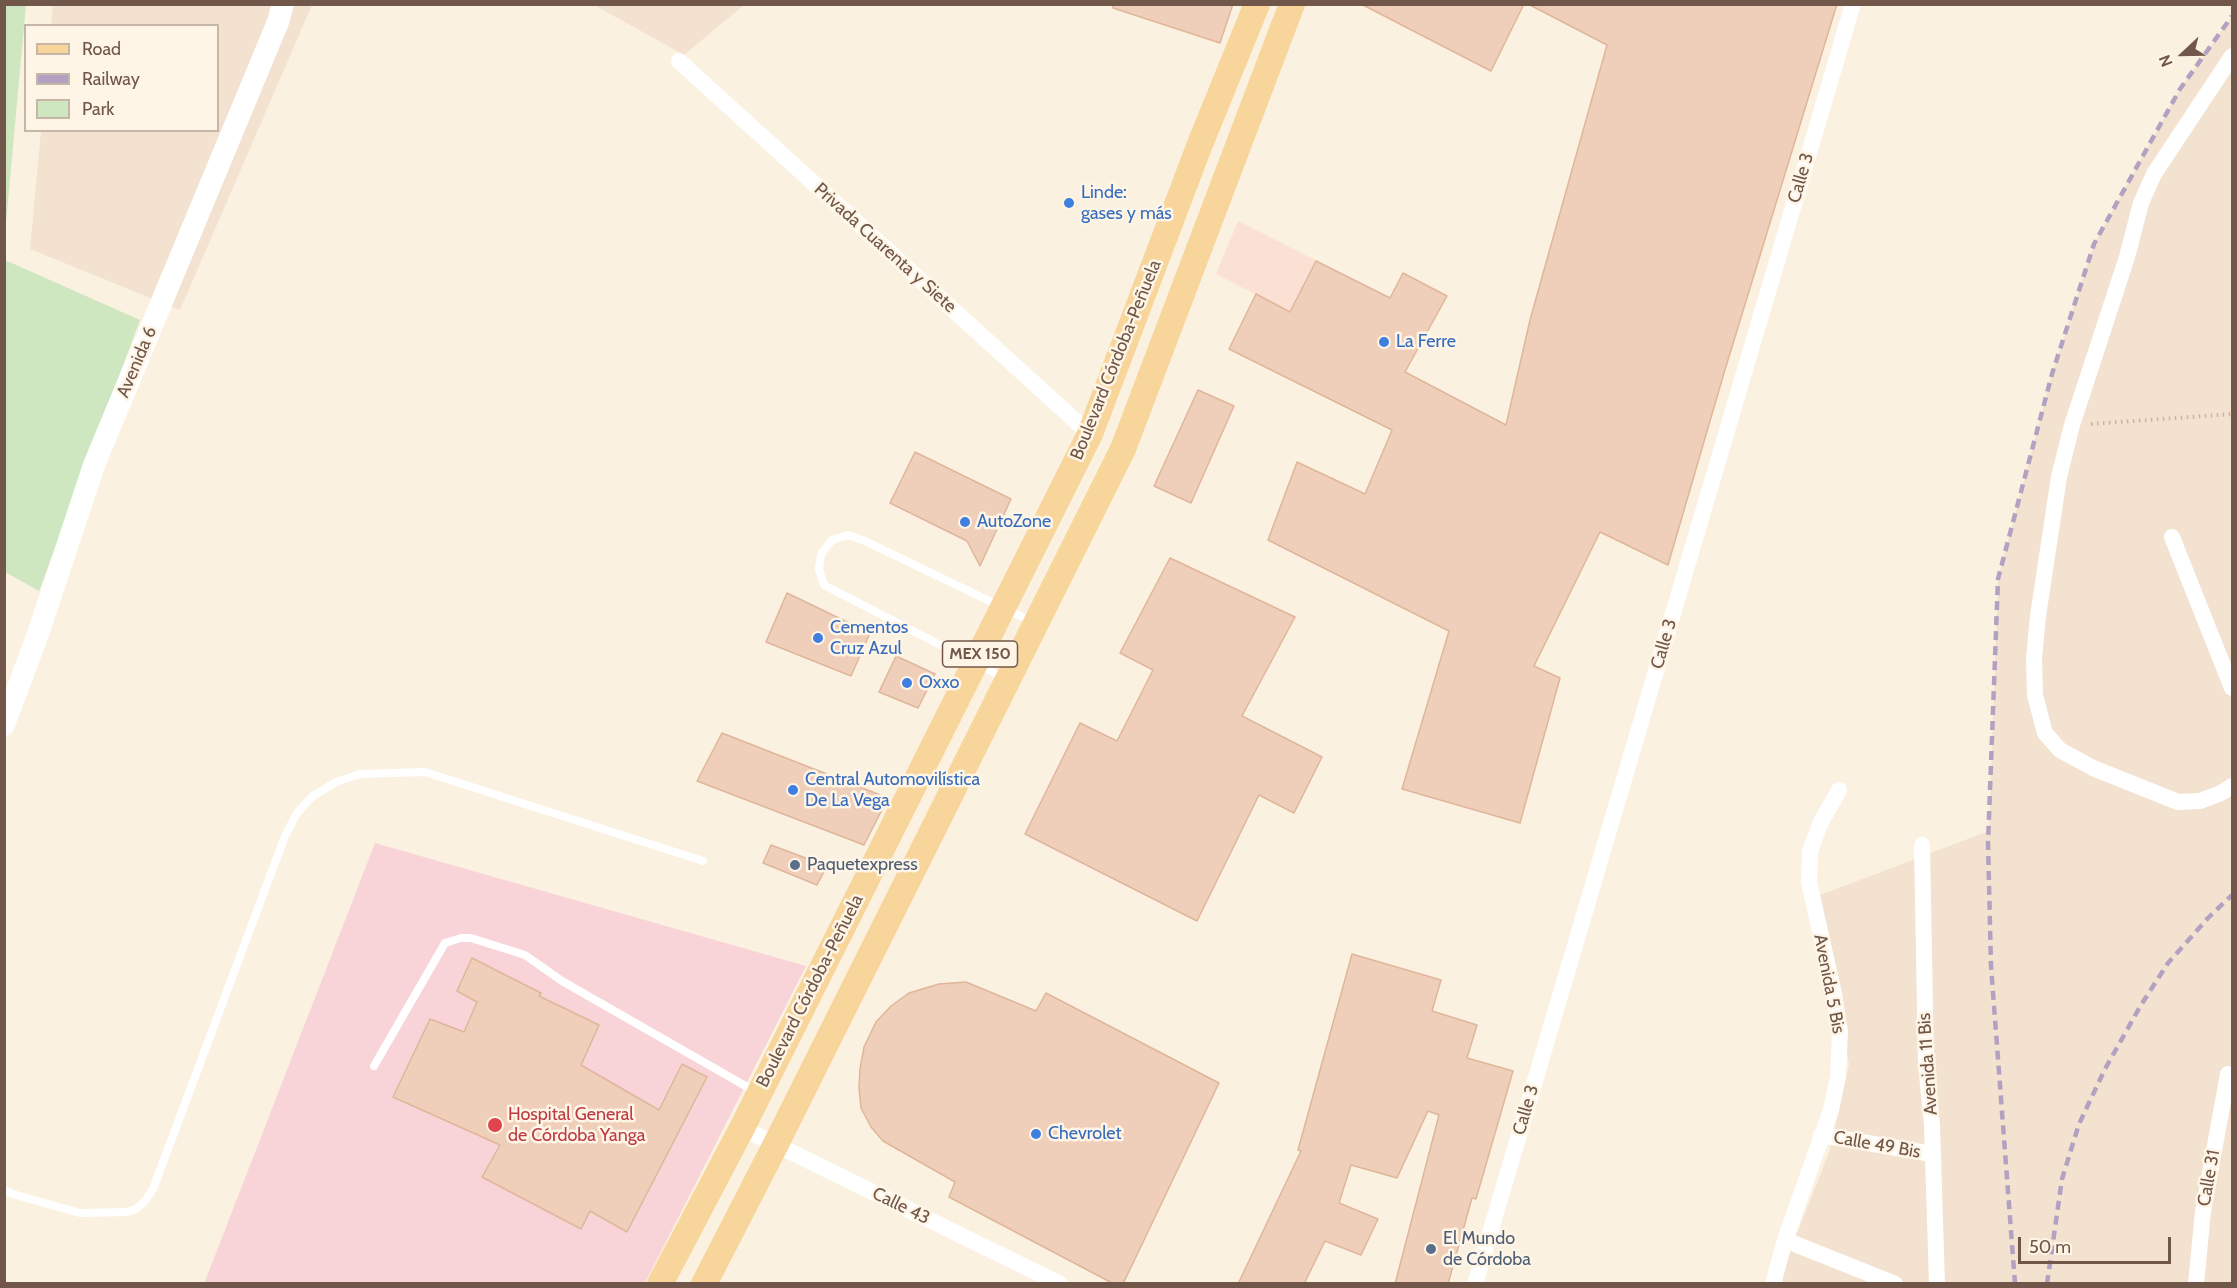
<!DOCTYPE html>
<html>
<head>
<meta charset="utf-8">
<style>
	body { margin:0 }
	#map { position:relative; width:2237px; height:1288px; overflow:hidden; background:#fbf1e0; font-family:Cabin,sans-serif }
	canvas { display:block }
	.frame { position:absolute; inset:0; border:6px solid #705749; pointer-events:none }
	.legend { position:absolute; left:24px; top:24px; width:195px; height:108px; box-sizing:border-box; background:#fef5e6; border:2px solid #c5b6a7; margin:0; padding:8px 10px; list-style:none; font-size:18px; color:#705749 }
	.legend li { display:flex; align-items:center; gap:12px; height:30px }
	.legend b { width:30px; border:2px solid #c5b6a7 }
	.north { position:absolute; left:2153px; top:24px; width:60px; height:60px; -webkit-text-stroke:4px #fef5e6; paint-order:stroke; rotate:248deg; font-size:16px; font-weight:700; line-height:24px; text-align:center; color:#705749 }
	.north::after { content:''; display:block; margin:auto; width:21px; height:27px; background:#705749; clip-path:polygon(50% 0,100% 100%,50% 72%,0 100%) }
	.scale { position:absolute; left:2018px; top:1237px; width:153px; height:27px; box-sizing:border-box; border:3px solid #705749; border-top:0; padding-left:8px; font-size:18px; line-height:21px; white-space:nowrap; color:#705749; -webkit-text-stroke:4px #fef5e6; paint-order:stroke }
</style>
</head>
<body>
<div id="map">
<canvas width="2237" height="1288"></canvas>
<div class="frame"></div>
<ul class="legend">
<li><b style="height:8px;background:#f7d59b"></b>Road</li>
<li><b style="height:8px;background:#b3a1c2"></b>Railway</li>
<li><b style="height:16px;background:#cfe7c0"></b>Park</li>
</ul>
<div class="north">N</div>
<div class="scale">50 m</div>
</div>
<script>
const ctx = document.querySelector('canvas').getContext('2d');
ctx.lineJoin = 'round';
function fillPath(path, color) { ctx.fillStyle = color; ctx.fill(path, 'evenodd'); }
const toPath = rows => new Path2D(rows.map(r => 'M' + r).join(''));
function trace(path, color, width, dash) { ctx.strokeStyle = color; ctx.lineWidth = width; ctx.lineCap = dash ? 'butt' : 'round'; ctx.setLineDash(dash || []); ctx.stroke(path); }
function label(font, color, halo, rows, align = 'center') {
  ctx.font = font + ' Cabin,sans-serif'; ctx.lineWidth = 5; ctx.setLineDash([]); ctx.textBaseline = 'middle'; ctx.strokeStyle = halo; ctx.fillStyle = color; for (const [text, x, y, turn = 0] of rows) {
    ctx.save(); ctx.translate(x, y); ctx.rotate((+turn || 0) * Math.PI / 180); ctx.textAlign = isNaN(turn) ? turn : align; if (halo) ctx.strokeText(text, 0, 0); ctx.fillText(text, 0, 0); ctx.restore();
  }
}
fillPath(toPath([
	[53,5,312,5,180,310,30,249,41,131,218,130,218,26,51,25],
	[594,5,744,5,684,55],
	[2232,16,2232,1283,1783,1284,1783,1269,1830,1150,1849,1064,1815,897,1989,831,1998,579,2052,374,2094,244,2180,89]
]), '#f2e2cf');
fillPath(toPath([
	[1238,221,1390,298,1403,273,1447,296,1405,372,1216,274]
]), '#fbe0d4');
fillPath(toPath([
	[375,843,806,966,645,1283,204,1284]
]), '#f8d4d8');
fillPath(toPath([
	[5,4,26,5,5,234,4,5],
	[5,260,140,320,39,591,5,572]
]), '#cfe7c0');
const building = toPath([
	[1113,4,1233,4,1220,43,1113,8,1113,4],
	[1361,4,1524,4,1491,71,1361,4],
	[1528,4,1837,4,1724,373,1668,565,1600,532,1534,666,1560,678,1520,823,1402,789,1449,631,1268,540,1297,462,1365,494,1392,430,1229,349,1256,294,1290,312,1316,261,1390,298,1403,273,1447,296,1405,372,1506,425,1530,320,1607,45,1528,4],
	[1198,390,1234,406,1191,503,1154,486,1198,390],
	[915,452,1011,499,980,566,967,541,890,503,915,452],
	[1170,558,1295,617,1242,716,1322,757,1294,813,1259,795,1197,921,1025,834,1080,723,1117,741,1153,670,1120,653,1170,558],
	[787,593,870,633,851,676,766,642,787,593],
	[896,656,935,674,918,708,879,692,896,656],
	[722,733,888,798,864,845,697,781,722,733],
	[771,845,827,866,817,885,763,863,771,845],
	[1352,954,1441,980,1432,1011,1477,1025,1467,1058,1513,1071,1476,1199,1472,1198,1448,1284,1395,1284,1439,1115,1428,1111,1397,1178,1351,1165,1339,1203,1378,1219,1361,1255,1325,1241,1304,1284,1238,1284,1301,1151,1298,1150,1352,954],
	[472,958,541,993,539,996,599,1025,581,1065,659,1110,682,1064,707,1077,627,1232,590,1211,581,1229,482,1177,500,1145,393,1097,430,1019,464,1032,477,1002,457,991,472,958],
	[966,982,1036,1011,1046,993,1219,1083,1123,1284,1114,1284,949,1197,955,1182,883,1141,871,1127,861,1108,859,1088,860,1069,864,1047,876,1022,891,1006,909,993,939,984,966,982]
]);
fillPath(building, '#efcfb9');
trace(building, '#e0b69a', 1.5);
trace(toPath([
	[2091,424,2232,414]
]), '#d3b29d', 4, [1.5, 4.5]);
trace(toPath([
	[1006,679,824,585,819,569,821,554,832,540,848,535,865,541,1033,622],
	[374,1066,445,943,461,938,471,938,525,955,562,981,756,1092],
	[4,1190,16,1195,80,1213,127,1212,136,1209,145,1201,153,1189,285,836,297,813,313,796,336,782,360,774,425,772,703,861]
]), '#fff', 8);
trace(toPath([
	[2232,56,2154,174,2141,203,2127,257,2072,425,2059,477,2038,616,2034,658,2035,695,2045,733,2060,750,2093,768,2178,802,2200,801,2221,793,2232,786],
	[679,61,1090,434],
	[2172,537,2232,688],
	[1922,845,1926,1064,1932,1125,1937,1284],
	[742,1128,1060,1284],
	[1821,1135,1932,1154],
	[1785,1240,1895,1284],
	[1475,1284,1853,4],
	[1773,1284,1785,1240,1831,1110,1838,1076,1840,1032,1834,994,1809,882,1810,851,1821,822,1839,790],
	[2196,1284,2203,1211,2228,1074]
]), '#fff', 16);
trace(toPath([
	[4,725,38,634,94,465,278,22,283,4]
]), '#fff', 22);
trace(toPath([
	[660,1284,742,1128,1090,434,1200,144,1257,4],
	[704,1284,776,1144,1123,449,1292,4]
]), '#f7d59b', 26);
trace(toPath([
	[2015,1284,1991,966,1988,843,1998,579,2052,374,2094,244,2180,89,2232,16],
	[2047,1284,2062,1179,2079,1124,2105,1069,2141,1005,2168,963,2208,918,2232,895]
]), '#b3a1c2', 4.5, [9, 6]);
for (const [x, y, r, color] of [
	[1069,203,6,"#3f7fe0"],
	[1384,342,6,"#3f7fe0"],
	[965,522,6,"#3f7fe0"],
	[818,638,6,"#3f7fe0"],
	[907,683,6,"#3f7fe0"],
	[793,790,6,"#3f7fe0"],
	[795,865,6,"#5c6f8a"],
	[495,1125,8,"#e0444e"],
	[1036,1134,6,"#3f7fe0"],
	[1431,1249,6,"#5c6f8a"]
]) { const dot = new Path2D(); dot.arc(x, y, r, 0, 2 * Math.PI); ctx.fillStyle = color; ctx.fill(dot); trace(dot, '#fef5e6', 2); }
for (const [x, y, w] of [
	[980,654,75]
]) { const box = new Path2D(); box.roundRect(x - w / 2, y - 13, w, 26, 4.5); ctx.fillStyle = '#fef5e6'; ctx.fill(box); trace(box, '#705749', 1.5); }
label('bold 16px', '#705749', null, [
	["MEX 150",980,654]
]);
label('18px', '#705749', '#fef5e6', [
	["Calle 3",1801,178,-74],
	["Privada Cuarenta y Siete",885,248,42],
	["Boulevard Córdoba-Peñuela",1116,360,-68],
	["Avenida 6",137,362,-67],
	["Calle 3",1664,644,-74],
	["Avenida 5 Bis",1829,984,79],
	["Boulevard Córdoba-Peñuela",810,991,-63],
	["Avenida 11 Bis",1928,1064,-94],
	["Calle 3",1526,1110,-74],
	["Calle 49 Bis",1877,1145,10],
	["Calle 31",2209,1178,-80],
	["Calle 43",901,1206,26]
]);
label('18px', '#366cbe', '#fef5e6', [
	["Linde:",1081,193],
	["gases y más",1081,214],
	["La Ferre",1396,342],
	["AutoZone",977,522],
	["Cementos",830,628],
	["Cruz Azul",830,649],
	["Oxxo",919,683],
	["Central Automovilística",805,780],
	["De La Vega",805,801],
	["Chevrolet",1048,1134]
], 'left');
label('18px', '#4e5e75', '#fef5e6', [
	["Paquetexpress",807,865],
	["El Mundo",1443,1239],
	["de Córdoba",1443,1260]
], 'left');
label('18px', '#be3a42', '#fef5e6', [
	["Hospital General",508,1115],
	["de Córdoba Yanga",508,1136]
], 'left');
</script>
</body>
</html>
